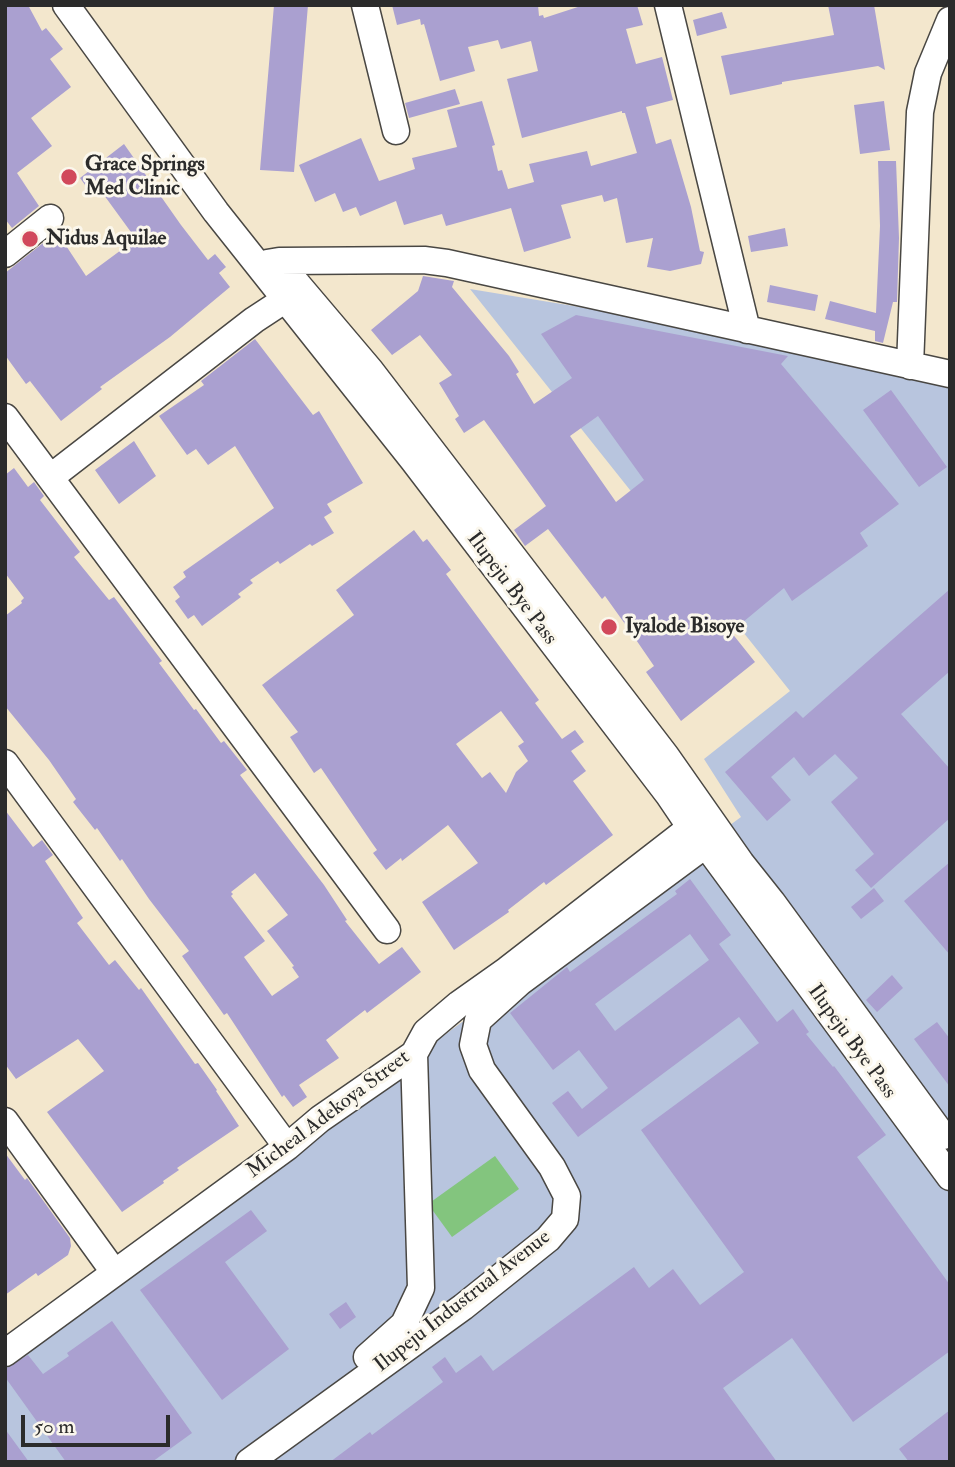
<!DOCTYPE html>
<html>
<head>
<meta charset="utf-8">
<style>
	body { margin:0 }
	#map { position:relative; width:955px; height:1467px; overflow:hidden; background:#f3e7cd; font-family:"IM FELL Double Pica",serif }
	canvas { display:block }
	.frame { position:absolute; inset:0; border:7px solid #2b2b2b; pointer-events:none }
	.scale { position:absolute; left:21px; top:1415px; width:149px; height:32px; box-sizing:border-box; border:4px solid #2b2b2b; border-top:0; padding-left:9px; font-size:21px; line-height:24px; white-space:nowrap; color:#2b2b2b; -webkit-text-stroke:5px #fbf7ec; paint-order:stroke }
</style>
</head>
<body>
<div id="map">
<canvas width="955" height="1467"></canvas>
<div class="frame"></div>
<div class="scale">50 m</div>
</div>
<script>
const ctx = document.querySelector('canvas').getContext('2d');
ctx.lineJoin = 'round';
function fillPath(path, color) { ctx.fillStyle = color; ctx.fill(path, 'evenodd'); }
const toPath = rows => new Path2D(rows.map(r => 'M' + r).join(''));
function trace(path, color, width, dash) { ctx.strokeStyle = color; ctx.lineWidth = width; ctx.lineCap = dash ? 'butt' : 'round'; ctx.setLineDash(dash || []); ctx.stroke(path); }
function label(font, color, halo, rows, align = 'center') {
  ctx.font = font + ' "IM FELL Double Pica",serif'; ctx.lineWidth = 6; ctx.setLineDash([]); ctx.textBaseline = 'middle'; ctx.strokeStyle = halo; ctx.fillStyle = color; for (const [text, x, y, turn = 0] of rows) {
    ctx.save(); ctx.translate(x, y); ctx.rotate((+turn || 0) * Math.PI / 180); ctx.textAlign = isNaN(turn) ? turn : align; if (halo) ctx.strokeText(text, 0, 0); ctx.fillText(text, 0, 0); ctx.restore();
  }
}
fillPath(toPath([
	[470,289,842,350,950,377,950,1462,5,1462,5,1358,741,817,704,759,790,691]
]), '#b8c5de');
fillPath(toPath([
	[495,1156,519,1189,452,1237,428,1204]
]), '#83c57e');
fillPath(toPath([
	[5,5,28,5,42,31,46,28,63,49,50,59,71,87,31,118,52,146,17,173,39,206,12,228,5,219],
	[274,5,308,5,294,172,260,170],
	[392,5,538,5,539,16,543,15,544,18,584,5,637,5,643,25,626,29,636,64,662,57,673,100,646,107,656,144,671,139,691,207,700,251,704,252,701,264,670,271,647,267,653,238,626,243,617,198,604,202,602,195,561,205,571,238,524,252,511,208,446,226,442,214,404,225,396,201,360,216,356,207,343,212,335,193,315,202,299,165,361,138,379,181,415,169,412,158,457,147,447,110,482,101,495,145,492,146,498,171,502,170,508,189,534,182,529,164,587,151,591,166,637,153,625,113,622,113,622,111,522,138,507,79,538,71,531,41,501,49,498,40,468,47,475,71,440,81,424,24,421,25,420,19,397,25],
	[828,5,874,5,885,70,878,66,782,82,782,84,730,95,721,56,834,35],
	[722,12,727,28,697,36,693,20],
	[455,89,460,104,409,118,405,103],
	[884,101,890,150,860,154,854,105],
	[124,144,181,225,208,260,215,254,226,267,219,273,230,287,170,337,100,387,102,389,61,421,30,381,26,384,5,355,5,273,57,232,86,276,136,239,101,191,93,196,80,178],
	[878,161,896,161,899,238,897,302,893,302,883,343,875,341,875,331,825,319,830,301,876,313,880,226],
	[785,228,788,246,751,252,748,236],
	[423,276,454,281,452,287,509,356,519,372,516,374,534,404,572,378,541,334,576,315,788,356,781,364,899,504,860,533,868,546,792,601,784,588,731,632,755,662,681,721,646,672,654,666,630,631,605,596,602,599,548,529,525,546,514,530,546,506,484,420,464,433,455,419,459,416,439,383,452,375,420,335,392,355,371,330,418,291],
	[598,416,644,480,616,502,570,436],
	[770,285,818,295,815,311,767,302],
	[255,339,313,415,319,411,363,483,327,504,332,512,324,517,334,533,312,546,310,544,280,564,278,561,250,580,253,583,238,594,241,597,202,626,194,615,188,619,175,601,180,597,173,587,186,577,183,572,274,508,235,446,208,465,196,449,187,455,159,416,204,385,201,381],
	[891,390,947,467,919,487,863,410],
	[134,441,156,476,119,504,95,470],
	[14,468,28,487,34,482,44,496,40,500,80,552,74,557,109,600,114,597,162,661,159,663,194,710,196,709,221,743,224,741,247,770,240,775,324,885,347,920,345,921,379,964,402,947,421,972,367,1013,365,1010,326,1040,339,1058,299,1085,307,1097,293,1107,284,1095,282,1097,227,1013,224,1015,182,956,189,951,149,899,122,859,120,861,97,828,95,830,73,802,76,799,49,760,5,706,5,616,22,603,21,601,24,598,5,573,5,475],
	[255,873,288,915,267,931,294,966,292,967,299,977,272,996,244,957,265,941,231,896,233,894,231,892],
	[414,530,423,542,427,539,451,570,446,574,539,700,535,703,562,739,575,730,584,742,571,751,586,771,573,781,613,835,546,885,544,882,508,910,509,912,454,950,422,902,478,863,448,825,402,861,401,858,386,870,373,853,377,850,372,843,321,768,314,773,290,737,298,732,262,685,354,615,336,590],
	[501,711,524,742,518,746,528,761,516,772,506,793,490,772,482,778,456,744],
	[950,589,950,671,901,714,950,769,950,818,871,888,855,870,874,854,831,802,858,778,835,754,809,776,794,757,771,777,791,800,767,821,725,772,796,711,803,718],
	[5,810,33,847,42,840,53,855,45,861,83,918,77,923,109,965,115,960,139,990,141,988,195,1064,198,1063,217,1090,216,1091,239,1126,177,1168,179,1170,163,1181,164,1183,122,1212,47,1112,104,1071,78,1039,16,1079,5,1064],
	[950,862,950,955,904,901],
	[690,879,731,935,719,944,777,1022,793,1009,809,1032,806,1034,833,1067,834,1066,886,1135,857,1157,950,1285,950,1351,853,1422,792,1338,723,1388,777,1462,330,1462,370,1432,372,1435,443,1382,432,1367,445,1357,456,1373,481,1355,493,1371,634,1267,649,1288,673,1269,700,1305,744,1272,641,1130,759,1043,739,1017,578,1137,552,1103,568,1091,582,1109,608,1088,579,1050,553,1070,510,1013,567,967,570,972,677,894,675,891],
	[690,934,709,960,615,1031,595,1004],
	[874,888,884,901,861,919,851,907],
	[892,975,903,988,877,1012,866,1000],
	[937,1022,950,1039,950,1087,914,1039],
	[5,1153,25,1180,27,1178,70,1238,71,1246,68,1255,38,1276,36,1273,5,1295],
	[251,1210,267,1231,225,1262,289,1349,222,1400,140,1290],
	[346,1302,356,1317,340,1329,329,1314],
	[112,1321,192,1433,152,1462,66,1462,5,1377,5,1369,28,1355,43,1374,69,1356,67,1353],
	[950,1410,950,1462,909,1462,899,1449],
	[5,1429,29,1462,5,1462]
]), '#aaa0d0');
const minor = toPath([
	[66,5,216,212,413,460,668,794,691,828,706,845,950,1177],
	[365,5,396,131],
	[668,5,747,330],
	[5,254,50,218],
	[267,263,279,261,424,260,447,263,950,374],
	[287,272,370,370,666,756,741,863,772,902,943,1136],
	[910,366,920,112,928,73,950,20],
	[5,417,387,930],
	[51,477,254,320,286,299],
	[5,763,287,1147],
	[5,1121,114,1272],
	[5,1353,287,1147,320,1119,414,1054,426,1032,459,1004,507,970,703,818],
	[367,1357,404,1324,421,1288,414,1054],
	[249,1462,463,1307,548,1239,565,1219,567,1196,552,1167,482,1070,473,1045,478,1020,520,982,720,834]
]);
trace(minor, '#494743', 29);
trace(minor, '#fff', 26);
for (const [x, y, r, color] of [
	[69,177,9,"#d1495b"],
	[30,239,9,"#d1495b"],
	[609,627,9,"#d1495b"]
]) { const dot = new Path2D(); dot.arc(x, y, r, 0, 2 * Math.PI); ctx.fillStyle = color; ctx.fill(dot); trace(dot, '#fbf7ec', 2.5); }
label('bold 21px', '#2b2b2b', '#fbf7ec', [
	["Grace Springs",85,165],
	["Med Clinic",85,189],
	["Nidus Aquilae",46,239],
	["Iyalode Bisoye",625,627]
], 'left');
label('21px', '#2b2b2b', '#fbf7ec', [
	["Ilupeju Bye Pass",511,589,53],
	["Ilupeju Bye Pass",851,1042,54],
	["Micheal Adekoya Street",329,1115,-37],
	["Ilupeju Industrual Avenue",463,1302,-38]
]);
</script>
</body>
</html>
